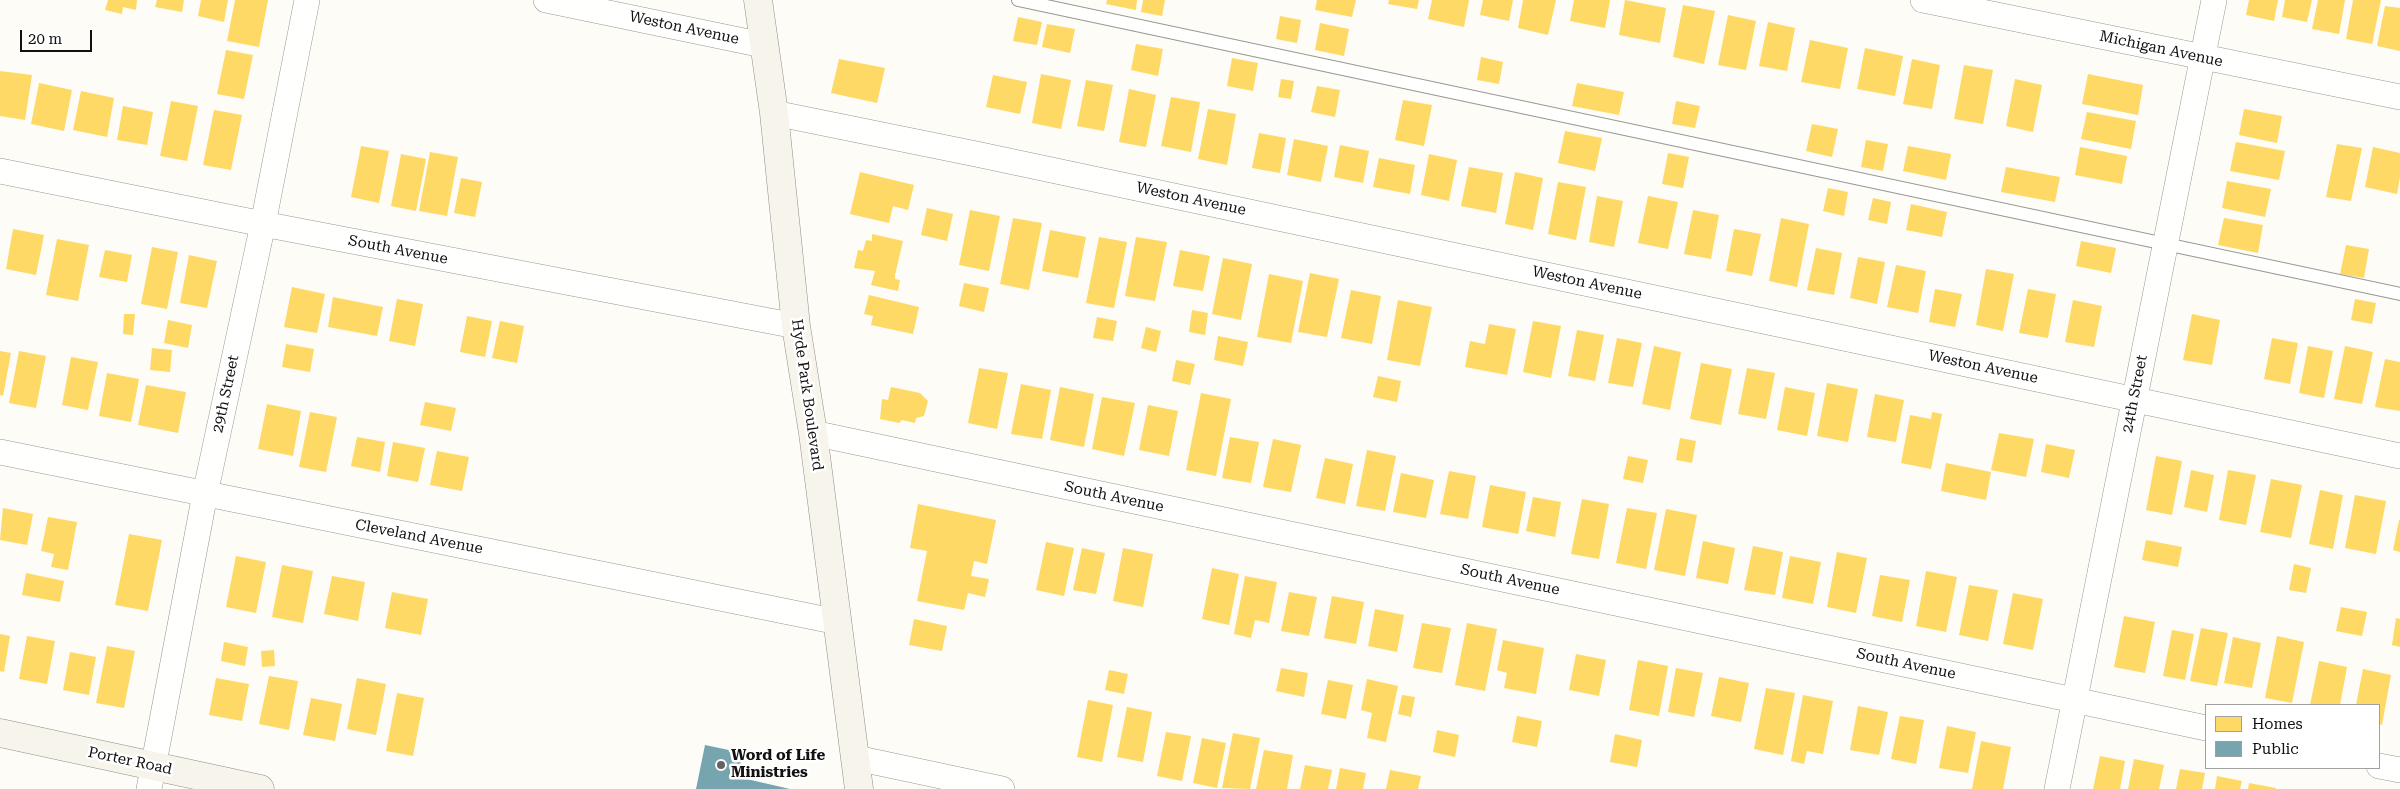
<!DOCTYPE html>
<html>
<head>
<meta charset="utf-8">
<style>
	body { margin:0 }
	#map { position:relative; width:2400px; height:789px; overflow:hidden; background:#fdfcf7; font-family:"Roboto Serif",serif }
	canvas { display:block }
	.legend { position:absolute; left:2205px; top:704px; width:175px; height:65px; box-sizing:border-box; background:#fff; border:1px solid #a0a0a0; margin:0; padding:6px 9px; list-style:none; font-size:15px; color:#111 }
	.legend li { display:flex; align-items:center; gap:10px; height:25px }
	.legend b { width:25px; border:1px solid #a0a0a0 }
	.scale { position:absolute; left:20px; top:30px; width:72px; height:22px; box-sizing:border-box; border:2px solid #111; border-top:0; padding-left:6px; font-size:15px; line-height:18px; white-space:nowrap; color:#111; -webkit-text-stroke:4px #fff; paint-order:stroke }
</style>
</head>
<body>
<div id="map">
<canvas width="2400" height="789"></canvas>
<ul class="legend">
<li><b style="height:14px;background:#ffd966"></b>Homes</li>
<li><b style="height:14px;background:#76a5af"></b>Public</li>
</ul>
<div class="scale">20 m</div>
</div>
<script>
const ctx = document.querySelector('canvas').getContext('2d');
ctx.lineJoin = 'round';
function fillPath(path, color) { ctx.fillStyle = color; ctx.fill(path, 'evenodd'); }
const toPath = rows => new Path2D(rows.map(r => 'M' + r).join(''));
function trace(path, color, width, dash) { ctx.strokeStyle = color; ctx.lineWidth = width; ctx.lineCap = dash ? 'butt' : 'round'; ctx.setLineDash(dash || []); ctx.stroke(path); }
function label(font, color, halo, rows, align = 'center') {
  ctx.font = font + ' "Roboto Serif",serif'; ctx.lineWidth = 5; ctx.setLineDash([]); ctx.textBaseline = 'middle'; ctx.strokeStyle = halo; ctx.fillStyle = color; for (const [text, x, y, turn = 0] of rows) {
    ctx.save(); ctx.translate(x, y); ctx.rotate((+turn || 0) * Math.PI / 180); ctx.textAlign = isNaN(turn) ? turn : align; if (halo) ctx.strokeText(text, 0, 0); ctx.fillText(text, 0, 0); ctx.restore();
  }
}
fillPath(toPath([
	[108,0,137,0,136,10,123,7,122,14,105,10],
	[157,0,184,0,182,12,155,7],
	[201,0,228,0,224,22,198,16],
	[235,0,268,0,259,47,227,41],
	[1107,0,1137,0,1136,10,1106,4],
	[1143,0,1165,0,1162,16,1141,12],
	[1317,0,1356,0,1352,17,1315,10],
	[1389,0,1419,0,1417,9,1388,4],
	[1432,0,1469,0,1464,27,1428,19],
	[1483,0,1513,0,1509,21,1480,15],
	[1523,0,1556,0,1548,35,1518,28],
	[1574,0,1610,0,1605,28,1570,21],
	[1625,0,1666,8,1660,43,1619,35],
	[2249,0,2278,0,2274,21,2246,15],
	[2285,0,2312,0,2307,22,2282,17],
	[2318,0,2345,0,2339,34,2312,29],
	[2353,0,2381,0,2372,44,2346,39],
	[1683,5,1715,11,1704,64,1673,57],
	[2385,6,2400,8,2400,51,2377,46],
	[1728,15,1756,21,1746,70,1718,65],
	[1280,16,1301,20,1297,43,1276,39],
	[1018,17,1042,22,1037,45,1013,41],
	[1768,22,1795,28,1787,71,1759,66],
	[1320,23,1349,29,1344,56,1315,50],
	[1047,24,1075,29,1070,53,1042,47],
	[1810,40,1848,48,1840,89,1801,82],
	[1136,44,1163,49,1158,76,1131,70],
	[1865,48,1903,56,1895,96,1857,89],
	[226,50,253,55,244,99,217,94],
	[1481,57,1503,62,1499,84,1477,80],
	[1232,58,1258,63,1253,91,1227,86],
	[839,59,885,68,877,103,831,93],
	[1912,59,1940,65,1932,109,1903,104],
	[1964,65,1993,70,1983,124,1954,119],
	[0,71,32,75,25,120,0,116],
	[1041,74,1071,80,1061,129,1032,123],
	[2088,74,2143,85,2138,115,2082,104],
	[993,75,1027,82,1020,114,986,107],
	[1281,79,1294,81,1291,99,1278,97],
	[2015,79,2042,85,2033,132,2006,126],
	[1086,80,1113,85,1104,131,1077,126],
	[39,83,72,90,64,131,31,124],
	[1577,83,1624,92,1619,115,1572,106],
	[1317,86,1340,90,1335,117,1311,112],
	[1129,89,1156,95,1146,147,1119,142],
	[81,91,114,98,107,137,73,130],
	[1171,97,1200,102,1191,152,1161,146],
	[1403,100,1432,105,1424,146,1395,140],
	[171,101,198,106,187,161,160,156],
	[1676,101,1700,106,1695,128,1672,124],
	[123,106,153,112,147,145,117,140],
	[1208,109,1236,114,1227,165,1198,159],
	[2244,109,2282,116,2277,143,2239,135],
	[214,110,242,115,231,170,203,165],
	[2087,112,2136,121,2131,149,2081,139],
	[1812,124,1838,129,1832,157,1806,151],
	[1565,131,1602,138,1595,171,1558,163],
	[1259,133,1286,138,1280,173,1252,168],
	[1294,139,1328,146,1321,182,1287,175],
	[1866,140,1888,144,1883,171,1861,167],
	[2236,142,2285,151,2279,180,2230,171],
	[2337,144,2362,148,2351,201,2326,197],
	[1340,145,1369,151,1363,183,1334,177],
	[361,146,389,151,379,203,351,197],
	[1908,146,1951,154,1946,180,1903,171],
	[2080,147,2127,156,2122,184,2075,175],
	[2373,147,2400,153,2400,177,2397,194,2365,187],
	[430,152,458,157,447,216,419,211],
	[1668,153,1689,157,1683,188,1662,184],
	[401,154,426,159,416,211,391,206],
	[1429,154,1457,160,1449,201,1421,195],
	[1379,158,1415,165,1410,194,1373,187],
	[1469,167,1503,173,1496,213,1461,206],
	[2006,167,2060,177,2055,202,2001,192],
	[860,172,914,185,908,210,893,206,889,223,850,214],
	[1515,172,1543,178,1533,230,1505,224],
	[461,178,482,182,475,217,454,213],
	[2227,181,2271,189,2265,217,2222,208],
	[1558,182,1586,187,1576,240,1548,234],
	[1828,188,1848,192,1844,216,1823,211],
	[1597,196,1623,201,1614,247,1589,242],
	[1648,196,1678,202,1668,249,1638,243],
	[1873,198,1891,202,1887,224,1868,220],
	[1911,204,1947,212,1942,237,1906,230],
	[927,208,953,214,947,241,921,235],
	[970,210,1000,216,989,271,959,265],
	[1693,210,1719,215,1711,259,1684,254],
	[1013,218,1042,223,1029,290,1000,284],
	[1781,218,1809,224,1797,287,1769,281],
	[2224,218,2263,225,2258,253,2218,245],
	[13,229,44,235,36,275,6,269],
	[1734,229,1761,234,1752,276,1726,271],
	[1050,230,1086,237,1078,278,1042,271],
	[872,234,903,241,895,275,895,279,900,280,898,291,871,285,875,271,854,268,858,250,863,251,866,240,872,241],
	[1099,237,1127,242,1114,308,1086,303],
	[1136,237,1167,242,1155,301,1125,296],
	[57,239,89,245,78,301,46,295],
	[2081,241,2116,248,2111,273,2076,266],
	[2346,245,2369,249,2364,278,2340,274],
	[152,247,178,252,167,309,141,304],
	[1816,248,1842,253,1834,295,1807,290],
	[105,250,132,255,127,282,99,277],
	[1180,250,1210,256,1203,291,1173,286],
	[189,255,217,261,207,308,180,303],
	[1858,257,1885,262,1877,304,1850,298],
	[1223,258,1252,264,1241,320,1212,314],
	[1896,265,1926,271,1918,313,1887,307],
	[1986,269,2014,274,2003,331,1976,325],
	[1310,273,1339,279,1327,337,1298,332],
	[1269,274,1303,281,1291,343,1257,337],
	[964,283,989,288,984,312,959,306],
	[292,287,325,294,317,333,284,327],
	[1935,289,1962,294,1955,327,1929,322],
	[2028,289,2056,294,2048,338,2019,333],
	[1351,290,1381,296,1372,344,1341,338],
	[869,295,919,307,913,334,871,325,873,316,864,314],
	[333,297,383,307,377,336,328,327],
	[397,299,423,304,415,346,389,341],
	[2355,299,2376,303,2372,324,2351,320],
	[1398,300,1432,307,1420,366,1387,360],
	[2073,300,2102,306,2094,347,2065,342],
	[1192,310,1208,313,1205,335,1189,332],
	[124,314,135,314,133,335,123,334],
	[2192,314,2220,320,2212,365,2183,360],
	[467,316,492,321,485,357,460,352],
	[1097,317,1117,321,1113,341,1093,338],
	[168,320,192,325,188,348,164,343],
	[500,321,524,326,517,363,492,358],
	[1533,321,1561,326,1551,378,1523,372],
	[1489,324,1516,329,1507,375,1465,367,1470,341,1485,344],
	[1146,327,1161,331,1156,352,1141,348],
	[1577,330,1604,335,1595,381,1568,376],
	[1218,336,1248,342,1243,366,1214,360],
	[1617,338,1642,343,1633,387,1608,383],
	[2272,338,2298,343,2290,384,2264,379],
	[286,344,314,349,310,372,282,367],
	[1654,346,1681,352,1670,410,1642,404],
	[2308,346,2333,351,2324,398,2299,393],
	[2345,346,2373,352,2362,404,2334,399],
	[152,348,172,350,170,372,150,370],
	[0,351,11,353,3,396,0,395],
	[19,351,46,356,36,408,9,403],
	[71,357,98,362,88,410,62,405],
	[2385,359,2400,362,2400,411,2375,407],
	[1176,360,1195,364,1190,385,1172,381],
	[1701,363,1732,369,1721,425,1690,419],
	[979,368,1008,373,997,429,968,423],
	[1747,368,1775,373,1766,419,1738,414],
	[107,373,139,379,131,422,99,416],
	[1378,376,1401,381,1397,402,1373,397],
	[1827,383,1858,389,1848,442,1817,436],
	[1021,384,1051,390,1042,439,1011,434],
	[146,385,186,392,178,433,138,425],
	[891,387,920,393,928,401,924,416,916,418,915,423,902,420,899,423,880,419,882,399,888,400],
	[1060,387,1094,394,1084,447,1050,440],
	[1785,387,1815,393,1807,436,1777,430],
	[1201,393,1231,399,1216,476,1186,470],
	[1875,394,1904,400,1896,442,1867,437],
	[1102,397,1135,403,1124,456,1092,449],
	[425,402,456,408,451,431,420,425],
	[267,404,301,411,293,456,258,449],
	[1148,405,1178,411,1169,456,1139,450],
	[310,412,337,417,326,472,299,467],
	[1932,412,1942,414,1931,469,1901,463,1910,415,1931,419],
	[1999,433,2034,439,2026,477,1991,470],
	[357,437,385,442,380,472,351,466],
	[1230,437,1259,442,1251,483,1222,478],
	[1680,438,1696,441,1692,463,1676,460],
	[1273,439,1301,445,1291,492,1263,487],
	[393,442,425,448,418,482,387,476],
	[2046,444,2075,450,2069,478,2041,472],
	[1367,450,1396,456,1385,511,1356,506],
	[437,451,469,457,462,491,430,485],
	[1628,456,1648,460,1643,483,1623,479],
	[2156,456,2182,461,2172,515,2146,510],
	[1325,458,1353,464,1345,504,1316,498],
	[1946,463,1991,472,1986,500,1941,491],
	[2191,470,2214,475,2207,512,2184,507],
	[2228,470,2256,475,2246,525,2219,520],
	[1449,471,1476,476,1468,519,1440,514],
	[1401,473,1434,480,1426,518,1393,512],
	[2271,479,2302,485,2291,538,2260,532],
	[1490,485,1526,492,1518,534,1482,527],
	[2320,490,2343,495,2333,549,2309,544],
	[2355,495,2386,501,2376,554,2345,548],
	[1533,497,1561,502,1555,537,1526,531],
	[1582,499,1609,504,1599,559,1571,554],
	[918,504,996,520,987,564,974,561,971,576,989,579,985,597,968,593,964,610,917,601,927,551,910,548],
	[3,508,33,514,27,545,0,540],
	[1627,508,1657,513,1646,569,1616,563],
	[1666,509,1697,515,1685,576,1654,570],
	[48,517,77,522,68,570,51,567,54,554,41,551],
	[2399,520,2400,520,2400,552,2393,550],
	[129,534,162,540,148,611,115,605],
	[2146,540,2182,547,2178,567,2142,560],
	[1703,541,1735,548,1728,584,1696,578],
	[1046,542,1074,548,1064,596,1036,590],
	[1753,546,1783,552,1775,595,1744,590],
	[1082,548,1105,553,1096,594,1073,590],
	[1123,548,1153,554,1143,607,1113,601],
	[1837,552,1867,558,1856,613,1827,607],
	[236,556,266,562,256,613,226,607],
	[1790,556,1821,562,1813,604,1782,598],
	[2294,564,2311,568,2306,593,2289,590],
	[282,565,313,571,303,623,272,617],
	[1212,568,1239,574,1229,625,1202,619],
	[1926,571,1957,577,1946,632,1916,626],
	[26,573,64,581,60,602,22,595],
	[1880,575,1910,580,1902,622,1872,616],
	[332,576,365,582,358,621,324,614],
	[1245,576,1277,582,1269,623,1255,620,1251,638,1234,634],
	[1969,585,1998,590,1988,641,1959,635],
	[392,592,428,599,421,635,385,628],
	[1289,592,1317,597,1309,636,1281,631],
	[2013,593,2043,599,2033,650,2003,644],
	[1332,596,1364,602,1356,644,1324,638],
	[2341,607,2367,612,2362,636,2336,631],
	[1375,609,1404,615,1397,652,1368,646],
	[2124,616,2155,622,2145,673,2114,667],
	[2396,618,2400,619,2400,647,2392,645],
	[914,619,947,626,942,651,909,645],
	[1422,623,1451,628,1442,673,1413,668],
	[1467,623,1497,629,1485,691,1455,685],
	[2201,628,2228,633,2217,686,2190,681],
	[2172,630,2194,634,2185,680,2163,676],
	[0,634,10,636,4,672,0,671],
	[27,636,55,641,47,684,19,679],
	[2277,636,2304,642,2292,703,2265,698],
	[2233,637,2261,643,2252,688,2224,683],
	[1503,640,1544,648,1536,694,1504,688,1507,673,1497,670],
	[224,642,248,647,245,666,221,661],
	[107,646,135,651,124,708,96,703],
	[274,650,275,666,262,667,261,651],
	[70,652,96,657,89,695,63,690],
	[1576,654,1606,660,1599,696,1569,690],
	[1638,660,1668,666,1659,716,1629,710],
	[2319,661,2347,667,2340,705,2310,705],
	[1281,668,1308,673,1304,697,1276,691],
	[1676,668,1703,673,1694,717,1668,712],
	[2363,669,2391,675,2382,725,2379,724,2379,705,2356,705],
	[1109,670,1128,674,1124,694,1105,690],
	[269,676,298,681,289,730,259,724],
	[1719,677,1749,683,1741,722,1711,716],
	[216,678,249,684,242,721,209,715],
	[357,678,386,684,376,735,347,729],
	[1367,679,1398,686,1386,742,1367,738,1372,713,1361,710],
	[1328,680,1353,685,1346,719,1321,714],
	[1766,688,1795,693,1783,755,1754,749],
	[397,693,424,698,413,756,386,751],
	[1402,695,1415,697,1411,717,1398,714],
	[1803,695,1833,701,1823,754,1807,751,1804,764,1791,761],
	[311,698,342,704,335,741,303,735],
	[1088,700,1113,705,1102,762,1077,757],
	[1858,706,1888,712,1879,755,1850,750],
	[1127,707,1152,712,1143,762,1117,757],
	[1517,716,1542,721,1537,747,1512,742],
	[1900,716,1924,720,1916,764,1891,759],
	[1947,726,1976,732,1968,773,1939,768],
	[1437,730,1459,735,1455,757,1433,752],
	[1166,732,1191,736,1182,781,1157,776],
	[1233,733,1260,738,1250,789,1222,788],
	[1615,734,1642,740,1637,767,1610,762],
	[1202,738,1226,743,1217,788,1193,783],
	[1981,741,2011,747,2003,789,1972,789],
	[1264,750,1293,755,1287,789,1256,789],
	[2100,756,2125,761,2120,789,2093,789],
	[2134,759,2164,765,2159,789,2128,789],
	[1305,765,1332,770,1328,789,1300,789],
	[1340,768,1366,773,1363,789,1336,789],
	[2180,769,2205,773,2202,789,2176,789],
	[1390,770,1421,776,1418,789,1386,789],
	[2217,776,2242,781,2240,789,2215,789],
	[2249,783,2276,788,2276,789,2248,789]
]), '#ffd966');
fillPath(toPath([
	[705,745,743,753,738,777,790,789,696,789]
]), '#76a5af');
const service = toPath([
	[1018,0,2400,294]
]);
const minor = toPath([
	[546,0,763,45],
	[1923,0,2400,97],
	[774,113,976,154,2400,456],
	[0,171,263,224,796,326],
	[813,433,2206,728],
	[0,452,838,622],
	[856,758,1002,789],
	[2379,766,2400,770],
	[149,789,205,494,263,224,307,0],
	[2057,789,2214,0]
]);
const secondary = toPath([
	[758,0,774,113,796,326,813,433,859,789],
	[0,733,260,789]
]);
trace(service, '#979795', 14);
trace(minor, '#979795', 26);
trace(secondary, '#8e8d8b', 29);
trace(service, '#fffffe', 12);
trace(minor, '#fffffe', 25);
trace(secondary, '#f6f4eb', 28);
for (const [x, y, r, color] of [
	[721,765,5,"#646362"]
]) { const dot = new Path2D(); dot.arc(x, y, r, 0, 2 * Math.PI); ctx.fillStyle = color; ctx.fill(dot); trace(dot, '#fff', 2); }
label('15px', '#111', '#fff', [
	["Weston Avenue",684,28,12],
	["Michigan Avenue",2161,49,12],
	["Weston Avenue",1191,199,12],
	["South Avenue",398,250,11],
	["Weston Avenue",1587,283,12],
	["Weston Avenue",1983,367,12],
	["29th Street",226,394,-78],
	["24th Street",2135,394,-79],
	["Hyde Park Boulevard",807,395,82],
	["South Avenue",1114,497,12],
	["Cleveland Avenue",419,537,11],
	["South Avenue",1510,580,12],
	["South Avenue",1906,664,12],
	["Porter Road",130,761,12]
]);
label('bold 15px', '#111', '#fff', [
	["Word of Life",731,756],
	["Ministries",731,773]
], 'left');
</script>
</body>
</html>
